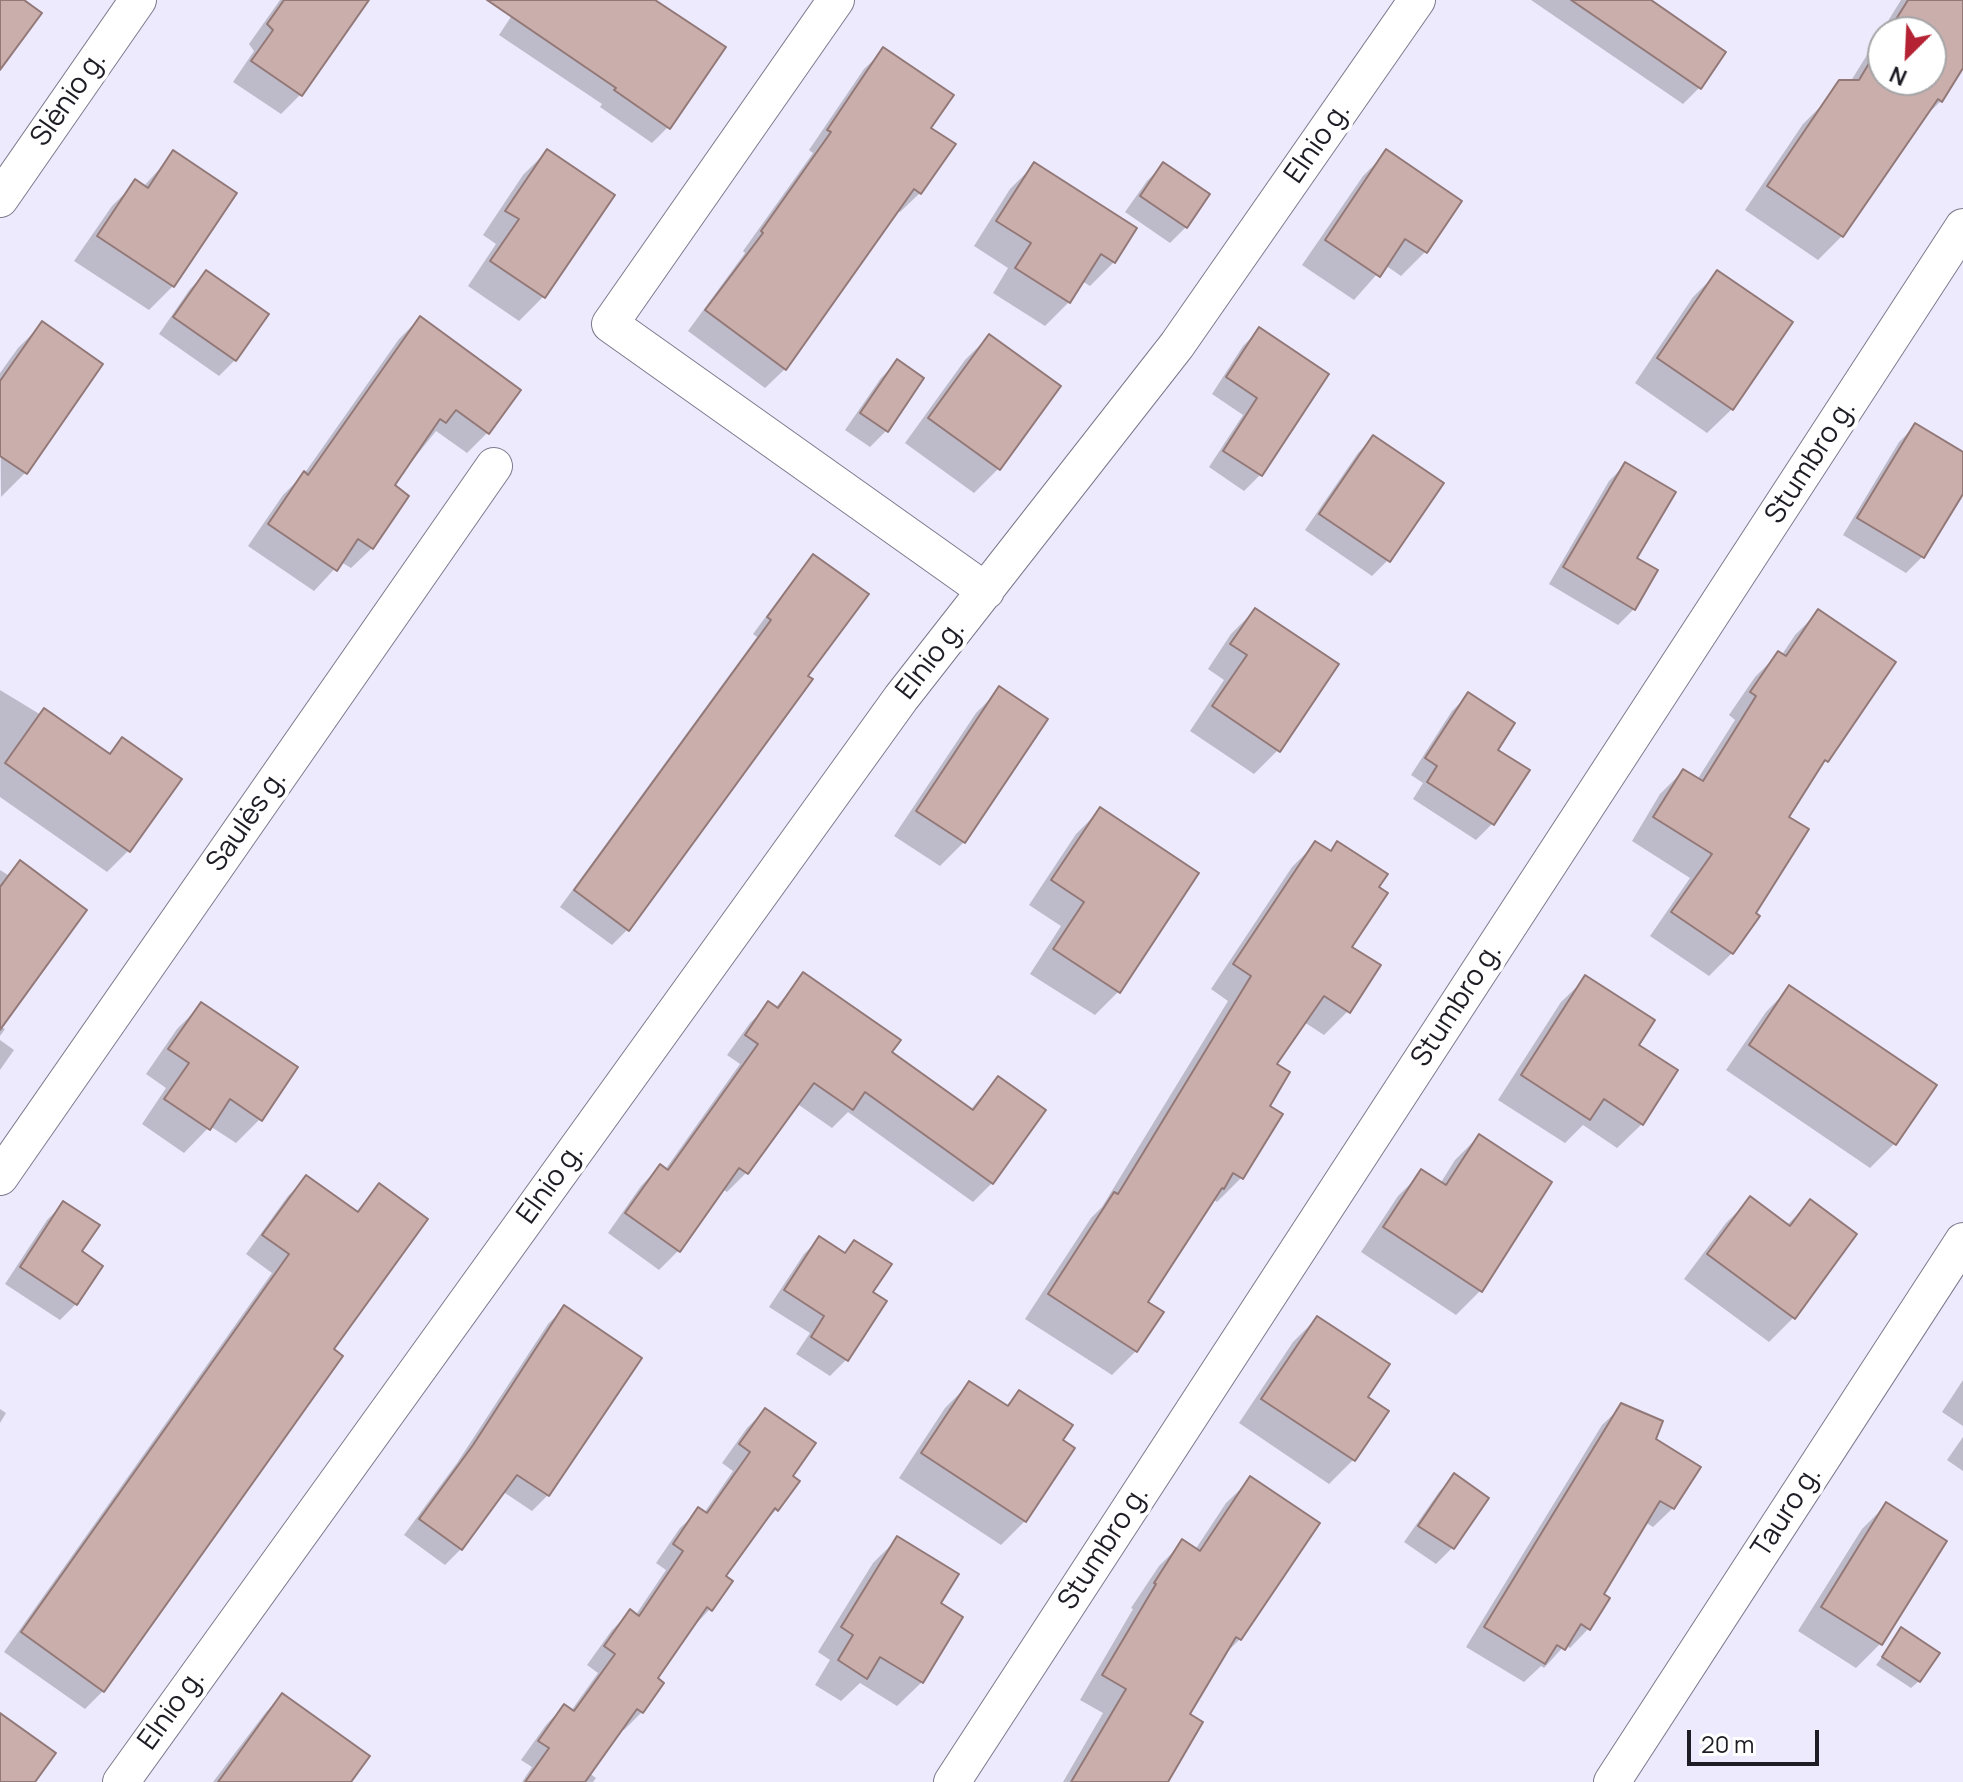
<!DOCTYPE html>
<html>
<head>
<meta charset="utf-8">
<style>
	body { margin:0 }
	#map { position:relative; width:1963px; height:1782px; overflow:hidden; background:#edeafd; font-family:Manrope,sans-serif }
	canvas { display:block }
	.north { position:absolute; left:1867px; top:16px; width:80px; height:80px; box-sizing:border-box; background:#fff; border:2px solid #a5a4a7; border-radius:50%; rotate:204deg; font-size:22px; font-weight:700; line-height:32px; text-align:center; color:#1e1c24 }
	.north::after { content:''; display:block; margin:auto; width:28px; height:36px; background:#b42233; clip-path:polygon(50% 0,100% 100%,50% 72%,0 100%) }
	.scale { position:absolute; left:1687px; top:1730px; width:132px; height:36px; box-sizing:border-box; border:4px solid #1e1c24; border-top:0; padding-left:10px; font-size:24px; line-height:28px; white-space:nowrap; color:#1e1c24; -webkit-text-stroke:6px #fff; paint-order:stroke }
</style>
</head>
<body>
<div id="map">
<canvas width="1963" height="1782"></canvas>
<div class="north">N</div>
<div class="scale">20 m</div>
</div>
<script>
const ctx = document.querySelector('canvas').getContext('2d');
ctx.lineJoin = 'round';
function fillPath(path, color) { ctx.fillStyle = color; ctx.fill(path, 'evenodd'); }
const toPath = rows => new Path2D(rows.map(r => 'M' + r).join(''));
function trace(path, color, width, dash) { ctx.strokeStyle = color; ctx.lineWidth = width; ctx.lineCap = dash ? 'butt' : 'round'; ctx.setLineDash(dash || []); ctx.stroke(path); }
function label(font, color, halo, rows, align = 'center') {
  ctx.font = font + ' Manrope,sans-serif'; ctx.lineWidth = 8; ctx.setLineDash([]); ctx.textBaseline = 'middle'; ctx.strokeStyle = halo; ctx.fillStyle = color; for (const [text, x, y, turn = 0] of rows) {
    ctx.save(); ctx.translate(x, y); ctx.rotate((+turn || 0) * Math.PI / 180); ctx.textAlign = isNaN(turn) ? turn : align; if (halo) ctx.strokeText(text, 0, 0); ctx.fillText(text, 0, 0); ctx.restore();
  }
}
fillPath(toPath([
	[280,0,368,0,300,95,281,114,233,82,254,51,249,44],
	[522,0,653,0,668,127,652,143,600,107,602,104,499,35],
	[1531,0,1646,0,1723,53,1699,88,1683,104],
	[1901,0,1963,0,1963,64,1941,101,1921,120,1842,236,1818,260,1745,210,1803,124,1827,100,1836,105],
	[1883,32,1931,32,1931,80,1883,80],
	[884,50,929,128,920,193,900,212,897,210,785,369,765,388,688,331,745,253,743,251,813,153,809,150,864,69],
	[547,151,612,196,543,297,519,321,468,286,496,244,483,235,523,175],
	[1387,152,1459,201,1425,252,1401,276,1385,265,1354,300,1302,265,1363,176],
	[174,153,173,286,149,310,74,261,112,206,136,182,143,187],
	[1034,165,1114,262,1090,286,1082,281,1069,302,1045,326,993,293,1008,268,974,246,1010,189],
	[1163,165,1186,227,1170,243,1125,212,1147,181],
	[206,273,235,360,219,376,159,334,190,289],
	[1717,273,1732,409,1707,433,1635,383,1693,297],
	[420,318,487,433,467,453,436,431,392,486,372,548,351,568,341,562,314,591,248,546,283,495,304,474,399,339],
	[42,324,101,364,25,473,1,497,0,373,18,348],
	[1259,330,1260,475,1244,491,1209,467,1243,415,1212,394,1243,346],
	[989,336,1058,386,998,469,974,493,905,443,965,360],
	[897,362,922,378,886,431,870,447,845,430,881,378],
	[1915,426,1963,455,1963,490,1922,557,1906,573,1843,535,1899,442],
	[1374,437,1388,560,1372,576,1305,530,1358,453],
	[1625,465,1634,558,1634,609,1618,625,1549,584,1609,481],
	[814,557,628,929,612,945,560,907,757,637,753,634,798,573],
	[1255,610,1278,750,1254,774,1190,731,1224,680,1208,669,1231,634],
	[1818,612,1826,760,1817,769,1787,818,1732,953,1709,976,1650,936,1690,878,1632,841,1660,794,1683,771,1697,780,1735,720,1729,715,1755,677,1778,654,1781,656,1795,635],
	[1000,689,964,842,940,866,894,836,976,713],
	[0,690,107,755,122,740,129,850,107,872,0,797],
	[1468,695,1495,751,1527,770,1492,824,1476,840,1413,799,1423,783,1411,775,1452,711],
	[1100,810,1119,991,1095,1015,1030,974,1061,926,1029,905,1076,834],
	[1316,843,1329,852,1338,843,1349,947,1348,1011,1324,1035,1304,1022,1274,1065,1267,1106,1241,1178,1217,1202,1213,1199,1145,1302,1136,1351,1112,1375,1025,1319,1091,1218,1102,1207,1228,1001,1211,989,1292,867],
	[20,863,0,1026,5,1029,0,1036,0,870,8,875],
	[804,975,889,1053,970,1110,998,1078,992,1183,973,1202,848,1112,832,1128,796,1103,746,1173,727,1192,722,1189,678,1251,659,1270,608,1233,641,1186,660,1166,665,1170,740,1064,727,1055,750,1023,769,1004,775,1008],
	[1586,978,1636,1046,1642,1124,1617,1148,1583,1125,1565,1143,1498,1100,1561,1002],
	[1790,987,1894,1144,1870,1168,1726,1070,1766,1012],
	[201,1005,260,1119,236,1143,210,1126,184,1153,142,1124,166,1088,146,1074,177,1029],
	[0,1040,14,1050,0,1070],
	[1479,1136,1549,1183,1480,1291,1456,1315,1361,1252,1398,1196,1422,1172,1440,1184,1455,1160],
	[306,1178,355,1213,379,1186,331,1350,103,1691,85,1709,4,1652,272,1273,246,1254,288,1196],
	[1750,1199,1786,1226,1810,1202,1855,1235,1793,1318,1769,1342,1684,1279,1726,1223],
	[63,1204,79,1252,76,1304,60,1320,5,1284,47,1220],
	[820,1238,843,1254,854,1242,870,1293,846,1360,830,1376,796,1354,810,1333,769,1307,804,1254],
	[564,1308,548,1495,532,1511,502,1491,461,1549,445,1565,404,1535,457,1463,548,1324],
	[1317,1318,1353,1460,1329,1484,1239,1423,1293,1342],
	[1963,1380,1963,1426,1942,1412],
	[969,1384,1005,1407,1019,1392,1061,1440,1025,1521,1001,1545,899,1478,945,1408],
	[1622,1406,1654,1439,1673,1508,1653,1527,1645,1522,1601,1595,1589,1628,1570,1648,1565,1645,1544,1668,1541,1666,1524,1682,1466,1647,1602,1425],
	[0,1409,6,1413,0,1423],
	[765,1410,790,1477,777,1509,759,1528,723,1576,710,1609,692,1628,655,1679,642,1712,624,1730,621,1728,589,1773,596,1778,593,1782,522,1782,532,1767,521,1760,546,1725,564,1706,571,1711,598,1673,587,1665,612,1630,630,1612,635,1616,666,1570,656,1563,680,1528,699,1510,704,1513,733,1471,722,1463,747,1428],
	[1963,1437,1963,1471,1947,1460],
	[1455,1476,1486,1498,1452,1548,1436,1564,1404,1542,1439,1492],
	[1251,1479,1240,1639,1220,1659,1187,1715,1166,1782,1063,1782,1103,1713,1080,1700,1133,1609,1131,1608,1159,1566,1183,1542,1195,1550,1226,1503],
	[1886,1505,1880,1644,1856,1668,1798,1631,1862,1529],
	[897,1539,938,1604,922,1682,897,1706,860,1683,841,1701,815,1685,830,1660,818,1652,873,1563],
	[1902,1630,1919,1681,1911,1688,1876,1665],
	[282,1696,349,1782,213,1782,266,1712]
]), '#0003');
const building = toPath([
	[0,0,24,0,42,13,0,70,0,0],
	[284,0,369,0,302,96,251,61,273,30,267,24,284,0],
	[487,0,655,0,726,47,670,129,614,90,616,88,487,0],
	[1571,0,1651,0,1726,52,1701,89,1571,0],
	[1908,0,1963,0,1963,68,1942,102,1938,99,1843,237,1767,186,1839,80,1859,80,1883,40,1883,80,1931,80,1931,32,1888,32,1908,0],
	[883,47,954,95,931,128,956,144,921,194,914,189,786,370,705,310,763,233,761,231,831,132,827,130,883,47],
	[547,149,615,195,545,298,490,261,519,219,505,211,547,149],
	[1386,149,1462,201,1427,253,1405,239,1380,277,1325,240,1386,149],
	[173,150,237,193,174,287,97,236,135,179,148,188,173,150],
	[1034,162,1137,228,1115,263,1101,254,1070,303,1015,268,1031,243,996,221,1034,162],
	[1163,162,1210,194,1187,228,1140,196,1163,162],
	[206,270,269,314,236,361,173,317,206,270],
	[1717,270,1793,322,1733,410,1657,358,1717,270],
	[420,316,521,390,489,434,456,410,446,423,440,419,395,485,409,496,373,549,358,539,337,571,268,524,304,471,308,475,420,316],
	[42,321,103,364,27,474,0,456,0,381,42,321],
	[1259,327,1329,374,1262,476,1223,451,1257,398,1226,377,1259,327],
	[989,334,1061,386,1000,470,928,418,989,334],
	[897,359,924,378,888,432,860,413,897,359],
	[1915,423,1963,452,1963,494,1924,558,1857,518,1915,423],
	[1373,435,1444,483,1390,562,1319,514,1373,435],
	[1625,462,1676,492,1637,558,1658,570,1635,610,1563,567,1625,462],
	[813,554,869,594,808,676,813,679,629,931,574,890,771,620,767,617,813,554],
	[1255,608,1339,664,1280,752,1212,706,1247,655,1230,644,1255,608],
	[1818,609,1896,662,1828,762,1825,760,1789,817,1809,829,1756,913,1760,916,1733,954,1671,912,1712,854,1653,817,1683,769,1703,781,1756,696,1750,692,1778,651,1786,656,1818,609],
	[999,686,1048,719,965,843,916,811,999,686],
	[1468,692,1515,723,1498,750,1530,770,1494,825,1427,782,1437,766,1425,758,1468,692],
	[44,708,110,754,122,737,182,779,130,852,5,763,44,708],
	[1100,807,1199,873,1120,993,1053,949,1084,902,1051,880,1100,807],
	[1315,841,1331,851,1337,841,1388,874,1379,887,1388,893,1352,947,1381,965,1350,1013,1324,996,1277,1064,1290,1072,1270,1106,1283,1114,1243,1179,1233,1173,1224,1189,1222,1188,1148,1302,1164,1312,1137,1352,1048,1294,1114,1192,1118,1194,1251,976,1233,964,1315,841],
	[20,860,87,910,0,1030,0,887,20,860],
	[803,972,901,1040,892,1052,973,1110,998,1076,1046,1110,993,1184,865,1092,853,1110,814,1083,748,1174,739,1168,680,1252,625,1213,660,1164,668,1170,758,1044,745,1035,768,1001,778,1008,803,972],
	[1585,975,1655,1020,1639,1045,1678,1070,1643,1125,1604,1099,1590,1120,1521,1075,1585,975],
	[1789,985,1937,1085,1896,1145,1749,1045,1789,985],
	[201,1002,298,1067,262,1121,230,1099,210,1130,164,1099,189,1063,168,1049,201,1002],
	[1479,1134,1552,1182,1482,1292,1383,1227,1421,1169,1446,1185,1479,1134],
	[306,1175,358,1212,379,1183,428,1219,334,1349,343,1356,104,1692,21,1632,289,1254,262,1235,306,1175],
	[1750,1196,1790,1226,1810,1199,1857,1234,1795,1319,1707,1254,1750,1196],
	[63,1201,100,1225,82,1251,103,1266,77,1305,20,1267,63,1201],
	[819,1236,845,1253,854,1240,892,1264,873,1292,887,1301,848,1361,811,1337,824,1316,784,1290,819,1236],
	[564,1305,642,1358,549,1496,517,1475,462,1550,419,1519,473,1445,564,1305],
	[1317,1316,1390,1364,1368,1397,1389,1411,1355,1461,1261,1399,1317,1316],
	[969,1381,1008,1406,1019,1390,1073,1425,1063,1440,1075,1448,1026,1522,921,1453,969,1381],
	[1621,1403,1663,1421,1656,1439,1701,1467,1674,1509,1660,1501,1604,1594,1610,1598,1590,1630,1581,1624,1565,1650,1557,1645,1545,1664,1484,1627,1621,1403],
	[765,1408,816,1443,793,1476,800,1481,778,1511,775,1508,726,1576,733,1581,712,1611,707,1607,658,1678,664,1683,643,1713,637,1709,585,1782,525,1782,549,1748,538,1741,564,1704,574,1711,615,1654,604,1646,630,1609,639,1616,683,1551,673,1544,698,1507,707,1513,750,1452,739,1444,765,1408],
	[1454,1473,1489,1498,1454,1549,1418,1526,1454,1473],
	[1250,1476,1320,1523,1241,1640,1236,1637,1190,1714,1203,1722,1168,1782,1071,1782,1126,1689,1102,1675,1156,1584,1154,1583,1182,1539,1200,1551,1250,1476],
	[1886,1502,1947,1541,1882,1645,1821,1607,1886,1502],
	[897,1536,959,1574,941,1603,963,1617,923,1683,880,1657,867,1679,838,1660,853,1635,841,1627,897,1536],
	[1901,1627,1940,1653,1920,1682,1882,1657,1901,1627],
	[282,1693,370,1756,351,1782,218,1782,282,1693],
	[0,1713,56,1753,35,1782,0,1782,0,1713]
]);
fillPath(building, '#c9aeac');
trace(building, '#927877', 2);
const minor = toPath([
	[836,0,610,324,986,591],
	[0,199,138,0],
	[0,1177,494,466],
	[121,1782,901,698,1177,345,1417,0],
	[952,1782,1963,227],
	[1612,1782,1963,1241]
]);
trace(minor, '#7d798d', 38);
trace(minor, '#fff', 36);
label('28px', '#1e1c24', '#fff', [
	["Slėnio g.",69,99,-55],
	["Elnio g.",1318,143,-55],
	["Stumbro g.",1811,462,-57],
	["Elnio g.",931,660,-52],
	["Saulės g.",247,821,-55],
	["Stumbro g.",1457,1005,-57],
	["Elnio g.",551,1184,-54],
	["Tauro g.",1787,1512,-57],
	["Stumbro g.",1104,1548,-57],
	["Elnio g.",172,1710,-54]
]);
</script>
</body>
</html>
